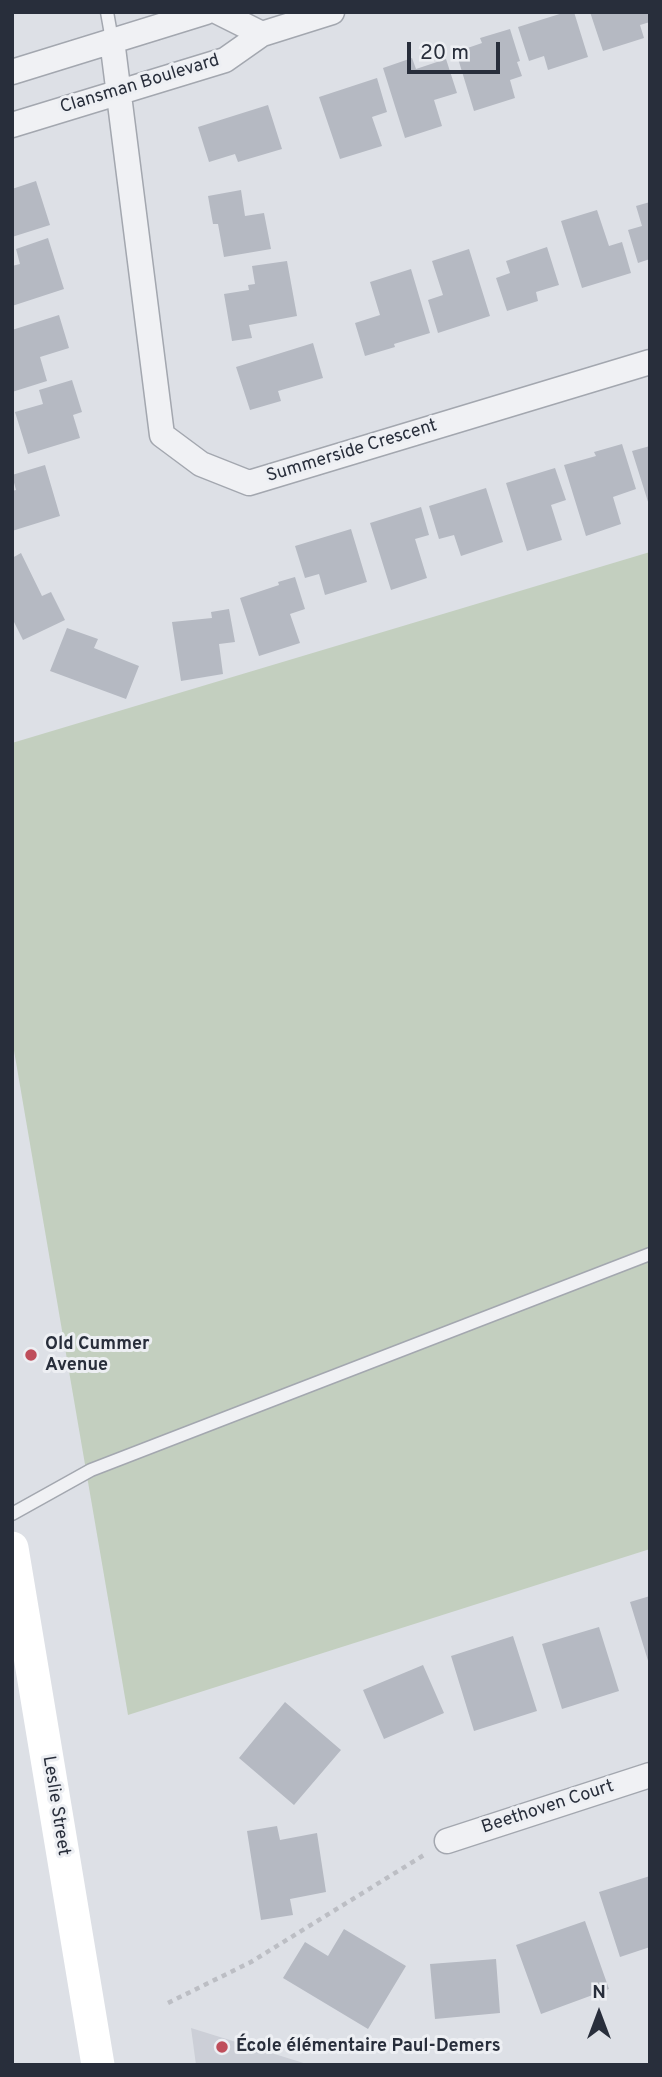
<!DOCTYPE html>
<html>
<head>
<meta charset="utf-8">
<style>
	body { margin:0 }
	#map { position:relative; width:662px; height:2077px; overflow:hidden; background:#dde0e6; font-family:Overpass,sans-serif }
	canvas { display:block }
	.frame { position:absolute; inset:0; border:14px solid #282e3b; pointer-events:none }
	.north { position:absolute; left:564px; top:1979px; width:70px; height:70px; -webkit-text-stroke:5px #edeff3; paint-order:stroke; rotate:0deg; font-size:19px; font-weight:700; line-height:28px; text-align:center; color:#282e3b }
	.north::after { content:''; display:block; margin:auto; width:24px; height:32px; background:#282e3b; clip-path:polygon(50% 0,100% 100%,50% 72%,0 100%) }
	.scale { position:absolute; left:407px; top:42px; width:93px; height:32px; box-sizing:border-box; border:4px solid #282e3b; border-top:0; padding-left:9px; font-size:21px; line-height:24px; white-space:nowrap; color:#282e3b; -webkit-text-stroke:5px #edeff3; paint-order:stroke }
</style>
</head>
<body>
<div id="map">
<canvas width="662" height="2077"></canvas>
<div class="frame"></div>
<div class="north">N</div>
<div class="scale">20 m</div>
</div>
<script>
const ctx = document.querySelector('canvas').getContext('2d');
ctx.lineJoin = 'round';
function fillPath(path, color) { ctx.fillStyle = color; ctx.fill(path, 'evenodd'); }
const toPath = rows => new Path2D(rows.map(r => 'M' + r).join(''));
function trace(path, color, width, dash) { ctx.strokeStyle = color; ctx.lineWidth = width; ctx.lineCap = dash ? 'butt' : 'round'; ctx.setLineDash(dash || []); ctx.stroke(path); }
function label(font, color, halo, rows, align = 'center') {
  ctx.font = font + ' Overpass,sans-serif'; ctx.lineWidth = 6; ctx.setLineDash([]); ctx.textBaseline = 'middle'; ctx.strokeStyle = halo; ctx.fillStyle = color; for (const [text, x, y, turn = 0] of rows) {
    ctx.save(); ctx.translate(x, y); ctx.rotate((+turn || 0) * Math.PI / 180); ctx.textAlign = isNaN(turn) ? turn : align; if (halo) ctx.strokeText(text, 0, 0); ctx.fillText(text, 0, 0); ctx.restore();
  }
}
fillPath(toPath([
	[191,2028,310,2065,196,2065]
]), '#cccfd7');
fillPath(toPath([
	[650,552,650,1549,128,1715,12,1039,12,743]
]), '#c3cfbf');
fillPath(toPath([
	[566,12,574,12,588,57,548,70,544,56,529,61,518,27],
	[590,12,650,12,650,22,640,25,644,38,603,51],
	[510,29,520,61,517,62,522,76,510,80,515,98,474,111,456,52,482,43,480,38],
	[412,58,416,69,446,59,457,93,434,100,442,126,405,138,383,68],
	[377,78,387,112,372,117,382,146,340,159,319,97],
	[268,105,282,149,238,162,235,154,209,162,198,127],
	[36,181,50,225,12,237,12,189],
	[241,190,245,216,264,213,271,249,224,257,218,224,213,224,208,196],
	[650,202,650,259,638,263,628,230,642,226,636,206],
	[597,210,609,246,622,242,631,273,582,288,561,221],
	[48,238,64,289,12,306,12,266,20,264,16,249],
	[547,247,559,285,536,292,538,301,507,311,496,278,510,273,506,261],
	[469,249,490,316,438,333,428,300,443,295,432,261],
	[287,261,297,316,249,325,252,338,232,341,224,294,249,290,248,285,255,284,252,266],
	[411,269,430,333,394,344,395,347,365,356,355,323,380,315,370,282],
	[59,315,69,348,40,357,47,381,12,392,12,330],
	[313,343,323,378,278,391,281,401,250,410,236,367],
	[72,380,82,412,73,415,80,438,28,454,15,412,43,404,39,390],
	[622,444,636,489,613,497,621,524,586,536,564,465,596,456,594,452],
	[650,446,650,505,649,505,632,451],
	[45,465,60,516,12,531,12,491,16,490,12,475],
	[555,468,566,500,551,505,562,540,527,551,506,483],
	[486,488,503,542,461,556,454,535,439,539,429,506],
	[421,507,429,535,415,539,427,578,391,590,370,523],
	[351,529,367,582,325,595,319,574,305,578,295,546],
	[21,553,42,596,51,592,65,620,23,640,12,618,12,558],
	[295,577,305,609,290,614,300,643,259,656,240,598,279,585,278,582],
	[229,609,235,642,219,644,223,674,181,681,172,622,212,618,211,612],
	[67,628,98,639,94,648,139,666,126,699,50,671],
	[650,1596,650,1664,649,1664,630,1602],
	[599,1627,619,1691,562,1709,542,1644],
	[513,1636,537,1711,474,1731,451,1656],
	[423,1665,444,1713,384,1739,363,1690],
	[285,1702,341,1750,294,1805,239,1758],
	[277,1826,280,1840,317,1833,326,1892,290,1899,293,1915,261,1920,247,1831],
	[650,1876,650,1947,620,1957,599,1892],
	[585,1921,609,1989,541,2014,516,1945],
	[344,1929,406,1966,368,2029,283,1978,305,1942,328,1956],
	[496,1959,500,2013,435,2019,430,1964]
]), '#b5b9c2');
const lane = toPath([
	[107,12,112,40],
	[12,1514,91,1470,650,1254]
]);
const street = toPath([
	[218,12,262,34],
	[112,40,162,435,201,464,249,483,650,362],
	[12,72,206,12],
	[12,125,225,60,262,34,332,12],
	[447,1841,650,1775]
]);
trace(lane, '#a3a7af', 15);
trace(street, '#a3a7af', 27);
trace(toPath([
	[168,2003,251,1962,424,1855]
]), '#bcbec4', 4.5, [5, 5]);
trace(lane, '#f0f1f4', 12);
trace(street, '#f0f1f4', 24);
trace(toPath([
	[12,1548,98,2065]
]), '#fff', 33);
for (const [x, y, r, color] of [
	[31,1355,7,"#bf4e5b"],
	[222,2047,7,"#bf4e5b"]
]) { const dot = new Path2D(); dot.arc(x, y, r, 0, 2 * Math.PI); ctx.fillStyle = color; ctx.fill(dot); trace(dot, '#edeff3', 2.5); }
label('18px', '#282e3b', '#edeff3', [
	["Clansman Boulevard",140,85,-17],
	["Summerside Crescent",352,452,-17],
	["Leslie Street",55,1806,81],
	["Beethoven Court",548,1808,-18]
]);
label('bold 18px', '#282e3b', '#edeff3', [
	["Old Cummer",45,1345],
	["Avenue",45,1366],
	["École élémentaire Paul-Demers",236,2047]
], 'left');
</script>
</body>
</html>
